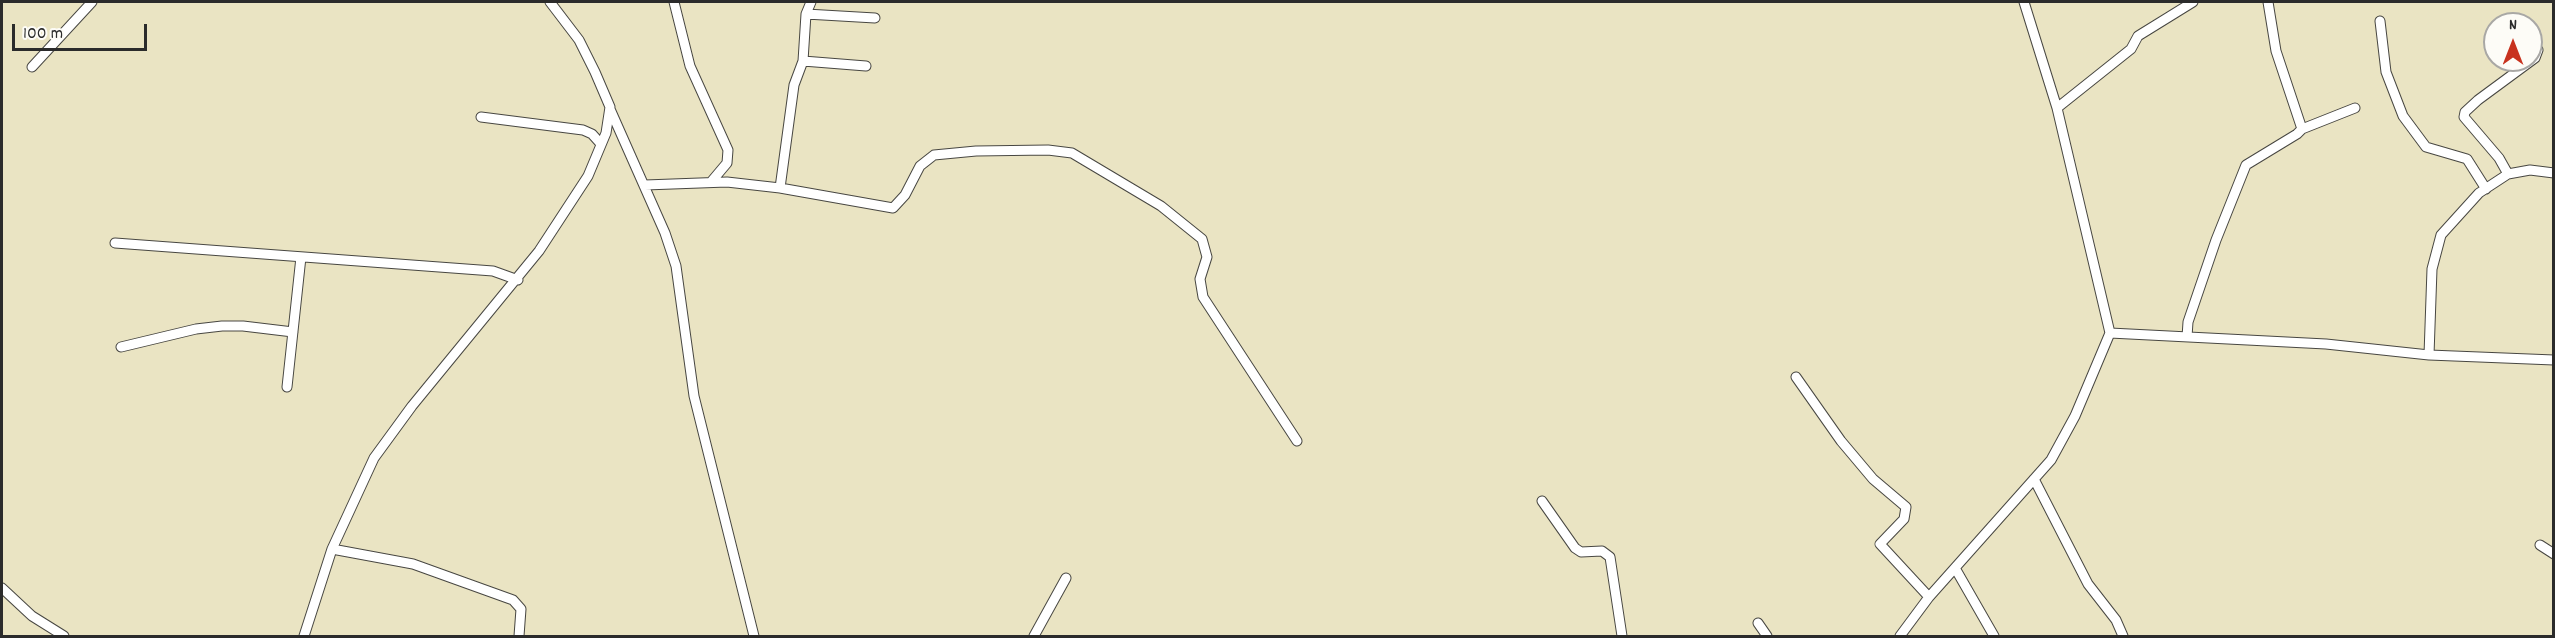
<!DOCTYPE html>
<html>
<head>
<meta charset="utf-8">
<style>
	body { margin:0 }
	#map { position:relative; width:2555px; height:638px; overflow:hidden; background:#eae4c3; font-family:Dekko,sans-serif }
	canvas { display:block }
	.frame { position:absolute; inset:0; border:3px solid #2b2b2b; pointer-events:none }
	.north { position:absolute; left:2483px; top:12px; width:60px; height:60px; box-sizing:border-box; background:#fdfcf7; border:2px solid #a9a8a5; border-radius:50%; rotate:0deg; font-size:16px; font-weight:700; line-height:24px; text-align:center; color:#2b2b2b }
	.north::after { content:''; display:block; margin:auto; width:21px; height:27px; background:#c8321e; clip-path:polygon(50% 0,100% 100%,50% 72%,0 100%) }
	.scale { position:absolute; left:12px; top:24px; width:135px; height:27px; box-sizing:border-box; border:3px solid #2b2b2b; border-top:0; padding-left:8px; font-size:18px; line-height:21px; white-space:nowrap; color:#2b2b2b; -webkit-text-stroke:4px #fdfcf7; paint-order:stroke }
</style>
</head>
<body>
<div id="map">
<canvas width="2555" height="638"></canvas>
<div class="frame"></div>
<div class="north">N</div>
<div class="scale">100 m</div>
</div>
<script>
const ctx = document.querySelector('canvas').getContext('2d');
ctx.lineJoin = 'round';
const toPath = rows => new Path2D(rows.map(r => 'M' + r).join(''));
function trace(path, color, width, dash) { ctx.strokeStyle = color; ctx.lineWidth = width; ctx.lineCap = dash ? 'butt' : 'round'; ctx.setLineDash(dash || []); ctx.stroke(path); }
const street = toPath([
	[674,2,690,66,728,150,727,163,711,182],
	[806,14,875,18],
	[2380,21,2386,72,2403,116,2426,147,2467,159,2486,189],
	[803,61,866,66],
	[32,67,92,2],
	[2057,108,2131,49,2138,36,2193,2],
	[610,109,665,233,676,266,694,396,754,636],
	[481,117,583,130,592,134,601,144],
	[2302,129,2355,108],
	[2508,174,2499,158,2464,117,2465,112,2478,100,2535,58,2538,50,2531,41],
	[645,185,727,182,780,188,893,208,905,195,920,166,934,155,976,151,1048,150,1072,153,1161,206,1202,239,1207,257,1200,279,1203,297,1297,441],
	[780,188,794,85,803,61,806,14,811,2],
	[115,243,493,271,518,280],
	[2110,333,2326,344,2429,355,2554,360],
	[2187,337,2188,322,2216,240,2246,165,2297,134,2302,129,2276,51,2268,2],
	[121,347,196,329,222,326,243,326,293,332],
	[2429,355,2432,269,2441,235,2479,193,2508,174,2530,170,2554,173],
	[1796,377,1841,441,1873,479,1906,507,1904,519,1880,544,1929,597],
	[287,387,301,257],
	[2034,479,2088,584,2116,620,2123,636],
	[1542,501,1575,548,1581,552,1602,551,1610,557,1622,636],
	[2540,545,2554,554],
	[332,549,413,564,513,600,521,609,519,636],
	[1955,568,1994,636],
	[2,588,32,616,64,636],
	[1758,623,1767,636],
	[304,636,332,549,374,458,412,406,539,251,588,176,606,133,610,107,595,72,579,40,550,2],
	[1034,636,1066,578],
	[1900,636,1929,597,2051,460,2075,416,2110,333,2057,108,2024,2]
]);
trace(street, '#484742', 11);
trace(street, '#fff', 9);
</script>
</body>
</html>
